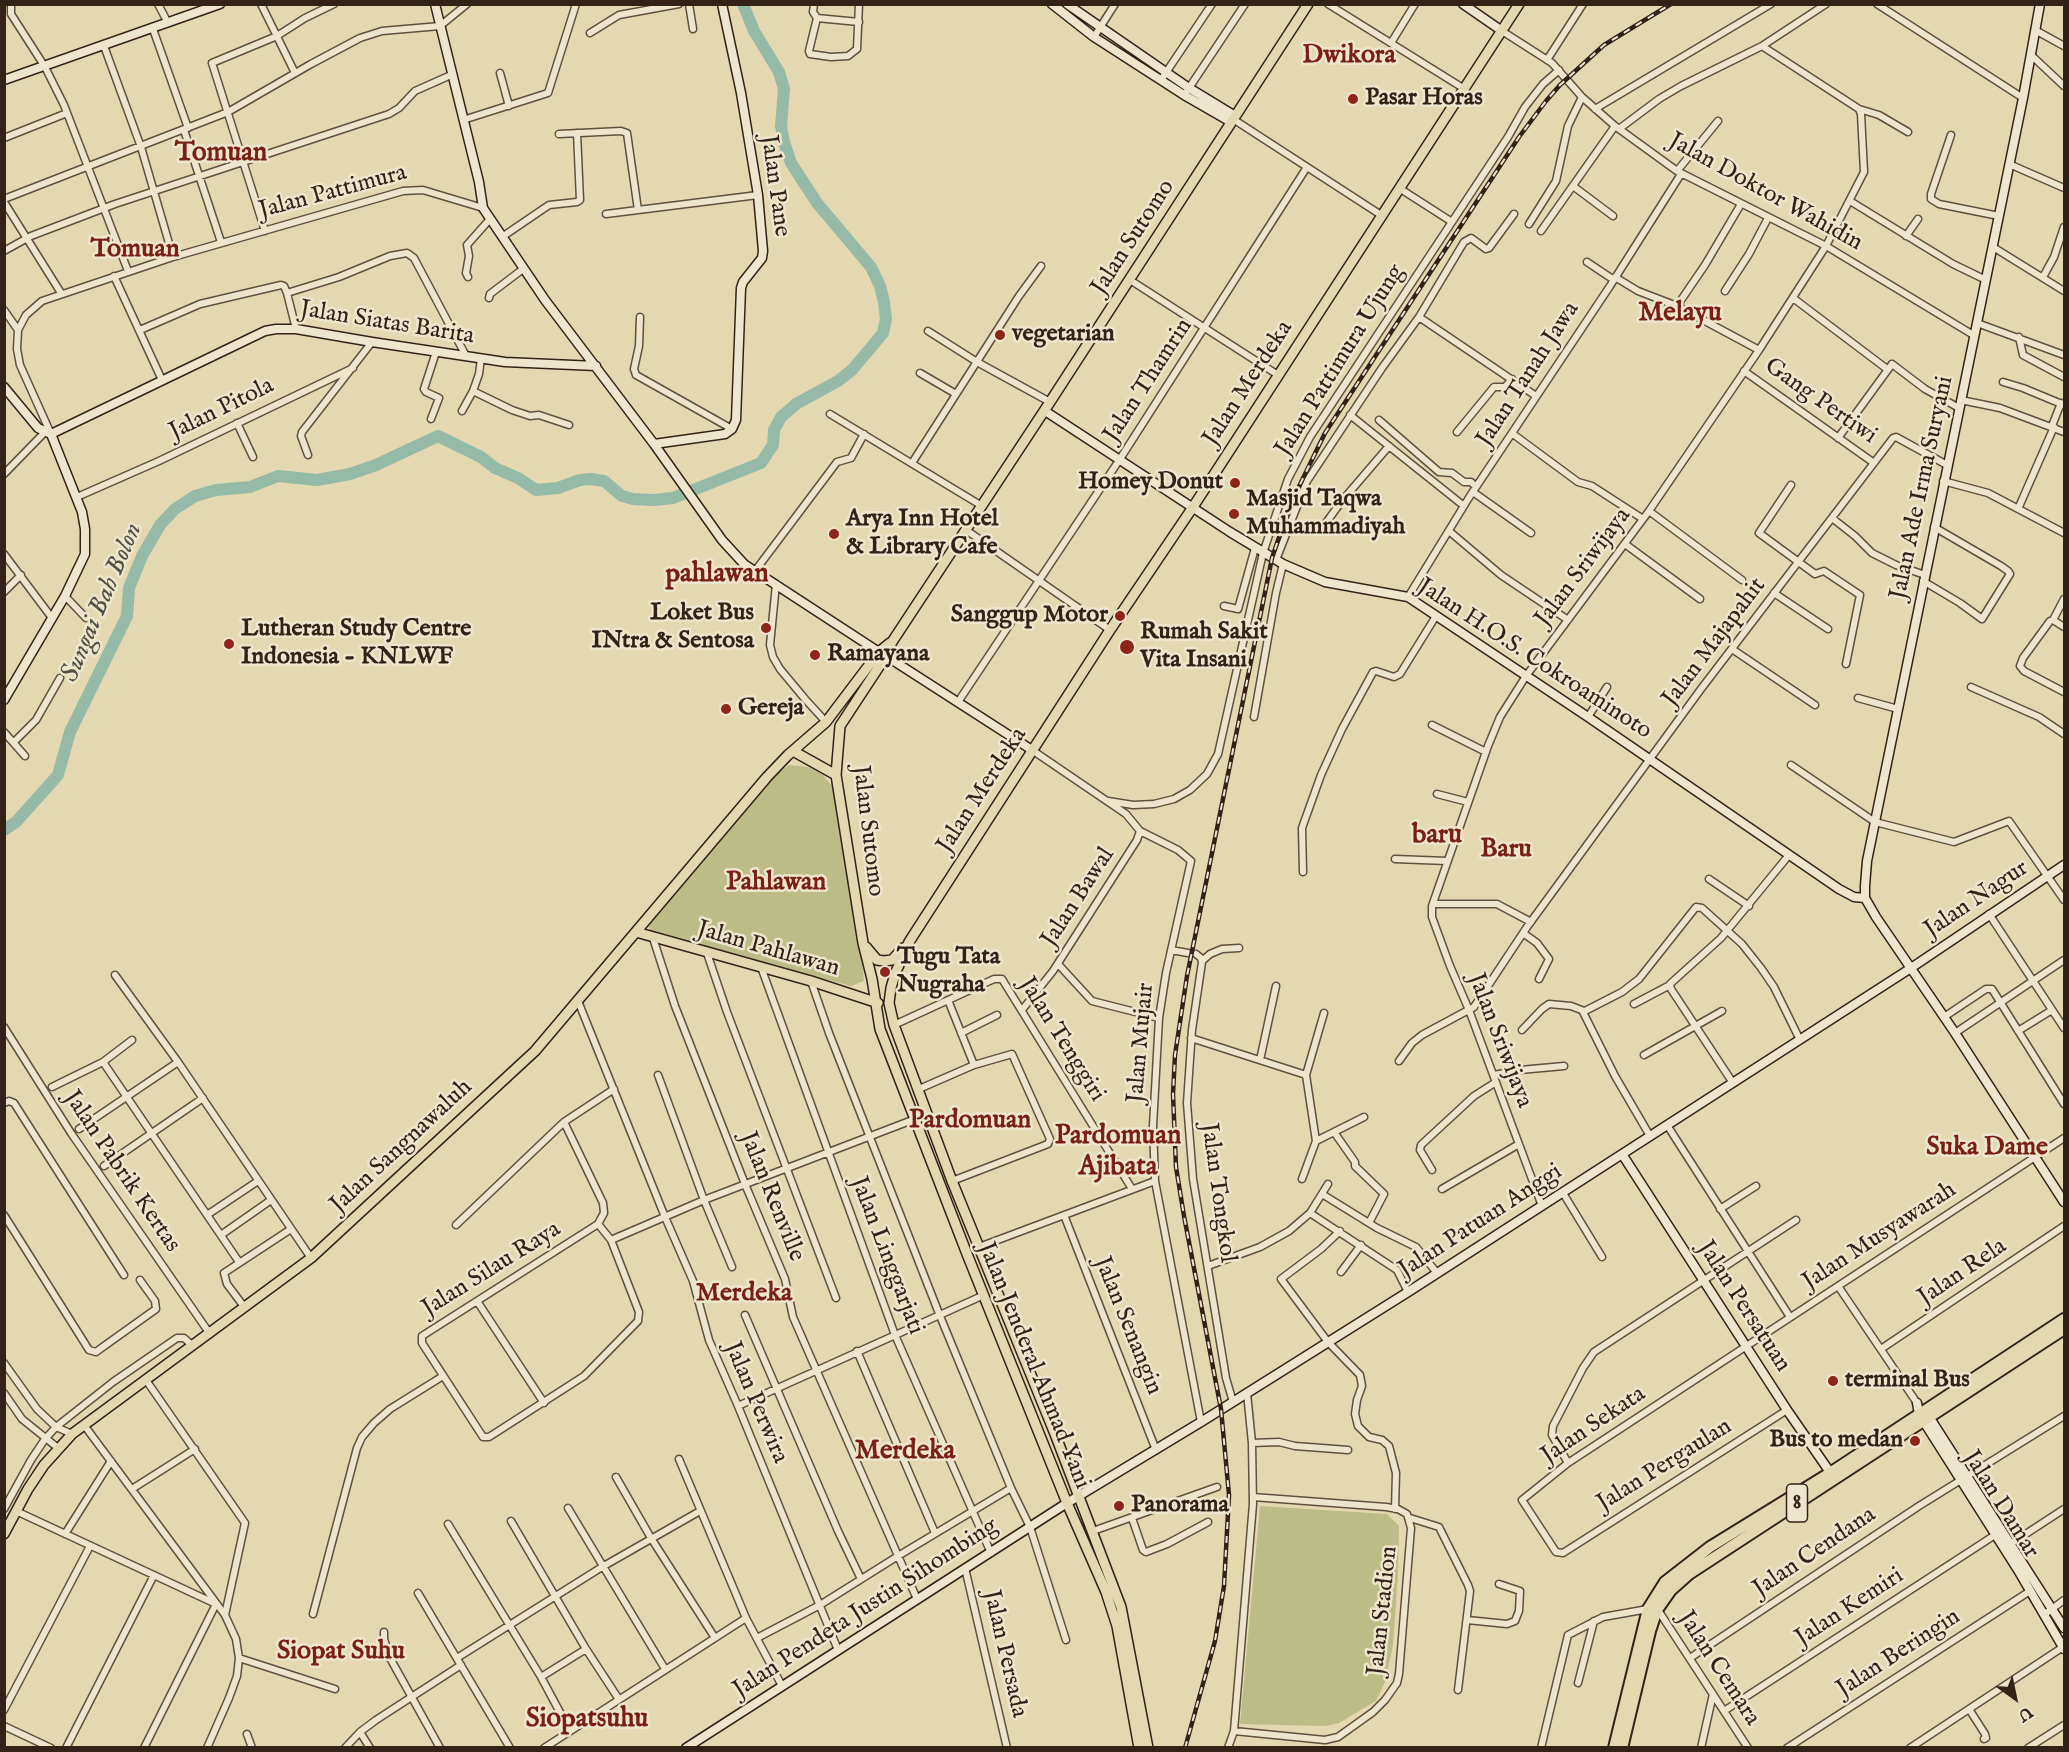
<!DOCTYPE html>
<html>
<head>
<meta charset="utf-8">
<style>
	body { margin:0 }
	#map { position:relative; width:2069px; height:1752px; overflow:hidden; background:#e4d8b0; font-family:"IM FELL English",serif }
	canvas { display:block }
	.frame { position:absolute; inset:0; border:6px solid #342219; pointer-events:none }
	.north { position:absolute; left:1985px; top:1668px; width:60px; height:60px; -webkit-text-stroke:4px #ede6cc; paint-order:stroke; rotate:147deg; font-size:16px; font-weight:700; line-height:24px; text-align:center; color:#342219 }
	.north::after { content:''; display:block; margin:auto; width:21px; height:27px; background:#342219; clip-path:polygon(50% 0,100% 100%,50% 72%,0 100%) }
</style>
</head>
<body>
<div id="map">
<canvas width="2069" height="1752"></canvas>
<div class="frame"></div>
<div class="north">U</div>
</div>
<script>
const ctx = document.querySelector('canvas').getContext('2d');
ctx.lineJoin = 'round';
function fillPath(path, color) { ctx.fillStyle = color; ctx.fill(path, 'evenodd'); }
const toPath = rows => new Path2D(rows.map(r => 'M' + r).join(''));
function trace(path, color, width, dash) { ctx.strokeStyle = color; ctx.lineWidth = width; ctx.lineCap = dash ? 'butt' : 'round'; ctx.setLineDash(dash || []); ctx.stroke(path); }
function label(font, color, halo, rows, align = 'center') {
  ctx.font = font + ' "IM FELL English",serif'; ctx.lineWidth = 5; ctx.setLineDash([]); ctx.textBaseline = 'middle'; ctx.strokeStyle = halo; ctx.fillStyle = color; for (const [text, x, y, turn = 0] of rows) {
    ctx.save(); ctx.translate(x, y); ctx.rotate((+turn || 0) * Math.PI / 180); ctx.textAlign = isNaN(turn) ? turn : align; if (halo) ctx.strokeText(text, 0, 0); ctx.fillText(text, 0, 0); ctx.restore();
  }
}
fillPath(toPath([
	[789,765,808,767,823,775,832,786,863,969,864,981,851,986,651,931,648,926,777,774],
	[1260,1506,1387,1514,1399,1526,1398,1574,1393,1645,1385,1682,1376,1701,1339,1723,1325,1726,1240,1724]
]), '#bcbc86');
trace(toPath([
	[4,830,16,822,58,775,70,732,127,616,129,588,142,556,160,525,175,509,195,496,216,490,250,487,278,476,317,480,350,474,376,465,438,436,481,457,495,468,518,478,536,490,558,488,580,480,590,479,604,481,622,496,633,499,654,500,673,498,761,463,773,445,774,430,781,417,796,404,838,381,852,370,883,333,886,319,884,302,880,286,871,267,817,203,791,163,784,142,781,126,784,89,779,72,754,31,743,4]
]), '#96baa8', 12);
const street = toPath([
	[11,4,11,14,45,67,64,105,128,271],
	[158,4,168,23],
	[261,4,295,73],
	[689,4,693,29],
	[814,4,813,12,817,18,859,22],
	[1328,4,1463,88],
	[1877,4,2023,98],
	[817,18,809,51,810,54,831,57,848,56,857,49,859,4],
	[153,29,188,128],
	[2035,30,2064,46],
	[1502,31,1552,63,1582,97,1615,126,1677,171,1826,246,1975,336],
	[590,33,619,15,679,4],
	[1094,37,1115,4],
	[1391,43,1415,4],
	[104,46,141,147,173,257],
	[2031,55,2064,86],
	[1547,60,1583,4],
	[500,73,509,106],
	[1161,80,1212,4],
	[1187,91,1245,4],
	[1595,109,1771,4],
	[1859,109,1879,115,1908,132],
	[1233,119,1381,215],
	[463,120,548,93,576,4],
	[1619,129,1659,99,1681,86,1762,46,1826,4],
	[184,130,221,242],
	[559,134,621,131,627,133,638,210],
	[1951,135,1931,194,1931,199,1939,204,1999,216],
	[4,138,67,113],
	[2009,164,2064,188],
	[1677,171,1718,121],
	[1573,186,1613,216],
	[1399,188,1452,222],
	[4,199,228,112,311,64,360,38,382,31,440,26,467,4],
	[1850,201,1953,264,1986,280],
	[4,202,61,293],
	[606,214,758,195],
	[1529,224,1556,181,1568,126,1582,97],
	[265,231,212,63,277,36,305,18,334,4],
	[1541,231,1615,126],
	[1906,236,1918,219],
	[502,237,549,205,577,202,580,200,577,133],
	[1993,247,2064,291],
	[4,251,31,236,115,204,389,114,399,108,415,91,451,75],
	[1587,262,1614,280],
	[114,276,162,380],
	[468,277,466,273,469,256,467,245,490,219],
	[1615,277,1638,291,1677,306,1759,350],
	[2043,277,2054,257,2064,227],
	[1130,280,1278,375],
	[1725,291,1749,254,1768,218],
	[287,293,339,277,390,256,407,253,414,258,466,356],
	[489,298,490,294,523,269],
	[1793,298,1887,369],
	[1677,306,1705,265,1741,204],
	[4,310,18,330],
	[640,317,639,346,634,369,636,375,732,429],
	[1419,317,1536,396],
	[1977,323,2064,355],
	[140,330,200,304,281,285,284,286,287,293,296,329],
	[928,331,977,362,1050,402],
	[2019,337,2023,355,2064,377],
	[481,358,479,374,473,391,512,410,530,416,539,415,569,425],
	[1744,371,1874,463],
	[920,373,956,394],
	[2003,382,2023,388,2064,405],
	[1961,400,2000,408,2064,432],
	[462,411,473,391],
	[830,414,982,506],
	[1350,415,1464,506],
	[431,419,439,398,426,392,424,389,436,352],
	[1379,420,1439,472,1452,473,1464,482,1471,482,1476,487],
	[237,423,253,457],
	[2052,426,2061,403],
	[1457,432,1494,387,1505,387,1512,379],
	[51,434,20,365,17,349,18,330,26,315,42,301,173,257,403,191,423,190,483,208],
	[1513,434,1578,482,1592,486,1643,519],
	[1838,438,1892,364,1925,389,1959,408],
	[308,455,301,436,302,432,372,342],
	[912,463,1019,296,1041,266],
	[4,474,45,432],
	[1943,481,1988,493,2064,533],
	[1791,485,1759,533,1815,574,1824,571,1860,595,1846,664],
	[1473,492,1531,533],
	[77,497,159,461,353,368],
	[2018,509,2054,427],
	[1649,511,1742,580],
	[1832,518,1855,536,1872,553,1896,565,1925,575],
	[1323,527,1341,502,1389,446],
	[966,530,1110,630],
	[1449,531,1501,575,1568,620],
	[1625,544,1700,599],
	[4,554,52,618],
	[1276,560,1307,481,1382,368,1419,317,1464,242,1471,238,1486,249,1489,248,1514,214],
	[755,571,837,462,851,458,864,434],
	[1923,581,1960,603,1982,619,2010,574,2008,571,2001,566,1934,527],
	[776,584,770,645,773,657,780,669,805,699,826,722],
	[4,592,21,575],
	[1774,593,1828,629],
	[65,596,86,618],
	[1408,597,1470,496,1610,286,1681,174],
	[1224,606,1238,609,1255,548],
	[2053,620,2064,599],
	[2064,627,2053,620,2050,621,2023,658,2020,666,2024,671,2064,692],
	[1732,649,1815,705],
	[1971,687,2039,717,2064,734],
	[1858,698,1898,709],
	[958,702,1120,459,1307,167],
	[1254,717,1276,593,1283,564],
	[1588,717,1607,687],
	[1432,725,1486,752],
	[4,732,25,756],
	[14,742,36,720,60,678],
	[1032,750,1126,814,1140,831,1178,850,1191,861,1166,973,1159,1018,1153,1126,1155,1181,1201,1422],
	[1791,765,1875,822,1954,842,2009,821,2064,900],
	[1437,794,1468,802],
	[1108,801,1133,805,1154,804,1174,799,1190,790,1207,774,1218,754,1263,553,1288,479,1310,437,1508,137,1525,107,1543,84,1559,70],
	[1418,835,1456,836],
	[1395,859,1447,861],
	[1303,872,1302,828,1321,775,1342,729,1373,672,1376,671,1394,677,1400,674,1436,616],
	[1709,879,1749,906],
	[1433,904,1497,904,1531,922],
	[1989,914,2064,1028],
	[1523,933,1537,943,1549,959,1539,979],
	[653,938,675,1006,745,1184,785,1279,793,1317,917,1599],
	[1171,950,1188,953],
	[707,953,727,1012,836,1298],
	[1196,954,1201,958,1202,962,1192,1030,1187,1103,1193,1179,1226,1378,1233,1402],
	[1202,961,1210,954,1222,949,1239,948],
	[1058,964,1092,1001,1159,1018],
	[761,967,895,1335,991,1553],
	[115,975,178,1062,311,1258],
	[811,981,829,1033,940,1316,1011,1488,1030,1527,1066,1640],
	[948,1000,974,1065],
	[578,1001,665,1217,693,1281,709,1340,738,1406,838,1650],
	[1634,1004,1670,985],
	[1022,1010,1053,971,1137,840,1140,831],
	[1944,1017,1986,989,1992,989,2064,1104],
	[894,1025,994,979,1002,979,1132,1189],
	[4,1027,71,1133,210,1334],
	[1522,1030,1542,1009,1549,1004,1571,1006,1584,1011],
	[2018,1031,2052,1010],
	[961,1033,997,1015],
	[1955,1033,2064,960],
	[1191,1038,1306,1075],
	[1644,1055,1722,1011],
	[1260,1060,1276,986],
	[1399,1061,1412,1043,1422,1035,1474,1007,1527,927,1701,689,1893,438,1896,437,1947,465],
	[103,1062,132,1040],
	[658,1075,704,1200,732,1267],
	[1494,1075,1520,1070,1564,1066],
	[1733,1083,1671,989,1670,984,1721,938,1789,855],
	[52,1087,103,1062,239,1262],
	[919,1089,974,1065,1012,1054,1050,1139,1048,1144,952,1181],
	[4,1103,9,1101,14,1103,124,1275],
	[564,1122,603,1203,604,1213,598,1224],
	[1667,1125,1790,1317],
	[79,1129,178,1062],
	[1334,1132,1355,1162,1355,1166,1384,1194,1369,1223],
	[1650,1136,1615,1076,1583,1012,1622,992,1639,979,1696,907,1702,908,1742,944,1761,968,1774,987,1800,1040],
	[1316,1141,1364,1117],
	[104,1166,203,1098],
	[1432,1170,1420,1150,1421,1145,1474,1096,1496,1082],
	[1302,1179,1316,1141,1306,1075,1324,1013],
	[1442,1189,1519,1144],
	[1563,1193,1602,1257],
	[1322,1194,1377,1228,1416,1247,1437,1273],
	[1542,1206,1469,1010,1450,966,1432,917,1432,906,1488,746,1500,717,1526,676,1649,511,1759,350,1826,246,1864,172,1861,114,1859,109,1762,46],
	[1720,1209,1756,1186],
	[1310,1213,1397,1270,1408,1292],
	[4,1215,89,1350,96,1352,100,1349,156,1309,155,1301,140,1280],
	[207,1215,258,1181],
	[1064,1215,1156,1450],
	[598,1224,611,1240,639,1312,638,1321,584,1376,489,1437,483,1437,422,1343,422,1336,598,1224],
	[456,1225,564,1122,614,1089],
	[1340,1231,1321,1249,1281,1279,1328,1342,1360,1375,1362,1386,1357,1400,1355,1414,1358,1426,1369,1437,1382,1440,1389,1446,1396,1473,1395,1509],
	[221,1235,271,1200],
	[611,1240,704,1200,915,1119],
	[979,1247,1155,1181],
	[1208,1266,1260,1247,1289,1231,1310,1213,1328,1184],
	[1341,1272,1361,1245],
	[1838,1286,1917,1403],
	[477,1301,544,1403],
	[245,1308,227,1284,224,1273,291,1229],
	[745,1315,838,1531,861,1579],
	[1881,1349,2064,1226],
	[857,1351,935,1533],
	[4,1363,37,1409,56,1427,72,1434],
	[146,1380,245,1523,225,1615],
	[4,1393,22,1419,58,1448],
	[738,1406,984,1295],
	[1787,1410,1563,1553,1556,1552,1522,1500,1568,1463,2064,1138],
	[84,1425,225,1615,236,1639,239,1658,237,1676,229,1698,207,1748],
	[1252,1443,1279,1442,1295,1446,1348,1450],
	[679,1459,746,1618,782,1686],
	[1568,1463,1552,1435,1553,1426,1583,1368,1594,1352,1796,1220],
	[616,1477,651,1538,715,1638],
	[132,1489,195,1449],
	[568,1508,665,1669],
	[4,1509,31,1460,45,1439,56,1427,113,1382,177,1338,184,1338,193,1346],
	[16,1511,216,1604,144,1748],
	[1132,1518,1143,1550,1146,1552,1167,1544,1208,1522],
	[1410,1518,1439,1527,1468,1585,1470,1591,1458,1690],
	[511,1521,586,1649,618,1698],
	[448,1524,541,1677,570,1731],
	[1093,1531,1217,1487],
	[65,1534,111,1461],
	[2012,1543,2064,1509],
	[965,1568,1007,1748],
	[418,1593,510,1748],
	[1658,1610,1748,1748],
	[313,1614,357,1448,362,1437,374,1423,390,1409,443,1376],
	[2045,1614,2064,1600],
	[1467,1620,1507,1624,1515,1621,1519,1611,1520,1591,1499,1584],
	[384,1632,384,1639,390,1658,440,1748],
	[757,1638,820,1605,898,1556,1011,1488],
	[239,1658,335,1689],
	[457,1658,602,1567,700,1511],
	[1690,1658,1919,1506,2064,1416],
	[541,1677,586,1649],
	[1578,1683,1594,1621],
	[1969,1709,1985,1734,1986,1738,1984,1739],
	[4,1710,90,1546],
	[1724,1711,1995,1535],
	[4,1726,51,1748],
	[1234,1731,1325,1740,1338,1737,1373,1712,1385,1700,1397,1683,1399,1674,1411,1528,1407,1514,1398,1509,1386,1507,1253,1497],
	[360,1732,370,1748],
	[247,1734,252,1748],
	[66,1748,154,1575],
	[345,1748,360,1732,376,1720,461,1665],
	[544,1748,746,1618],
	[1228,1748,1234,1731,1253,1504,1252,1443,1247,1393],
	[1541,1748,1568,1635,1603,1617,1648,1609],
	[1701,1748,1713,1694],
	[1787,1748,2030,1591],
	[1910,1748,2063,1647],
	[2028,1748,2064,1725]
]);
const secondary = toPath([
	[435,4,479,182,483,208,545,300,654,444,722,540,744,564,879,652],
	[1052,4,1094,37,1184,95,1231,122],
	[1067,4,1189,88,1235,116],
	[1463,4,1502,31],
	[2040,4,2023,98,1867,861,1865,886,1865,898,1876,917,1955,1033,2064,1202],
	[4,80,220,4],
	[4,387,38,428,51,434],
	[1045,411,1230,532,1283,564,1325,582,1408,597,1588,717,1839,889,1854,897,1865,898],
	[51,434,265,331,276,329,296,329,372,342,505,362,596,366],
	[654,444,725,434,732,429,736,420,741,288,743,282,762,258,763,251,758,195,741,93,722,4],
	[886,656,1032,750],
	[4,700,65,596,85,554,85,529,82,512,51,434],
	[1622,1154,1787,1410,1834,1478],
	[1917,1403,1919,1414,2018,1570,2064,1649],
	[1926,1412,2064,1628],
	[686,1748,1067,1503,1201,1422,1408,1292,1911,968,2064,865]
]);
const primary = toPath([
	[793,751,836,775],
	[636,932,811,981,878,1003],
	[866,947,877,960,884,961,892,960,903,948],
	[4,1534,28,1489,44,1465,72,1434,311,1258,535,1051,767,777,788,755,826,722,879,652,890,643],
	[1139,1748,1117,1626,1106,1592,1067,1503,967,1254,880,1029,872,979,863,943,836,775,840,726,886,656,892,642,1050,402,1308,4],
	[1148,1748,1121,1607,1055,1434,952,1181,894,1025,889,1003,891,988,895,974,909,942,1110,630,1193,507,1519,4]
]);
const highway = toPath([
	[1614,1748,1648,1609,1665,1582,1710,1547,1830,1473,2064,1319],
	[1622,1748,1650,1631,1657,1610,1671,1590,1689,1574,2064,1329]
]);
trace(street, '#60503f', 9);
trace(secondary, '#342219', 11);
trace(primary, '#342219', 12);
trace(highway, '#342219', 14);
trace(street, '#ede6cc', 6);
trace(secondary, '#ede6cc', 8);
trace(primary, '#e4d8b0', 9);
trace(highway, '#e4d8b0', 10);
const rail = toPath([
	[1185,1748,1215,1641,1224,1586,1229,1495,1221,1409,1184,1216,1176,1167,1173,1094,1175,1055,1187,976,1272,558,1290,505,1325,433,1519,137,1546,101,1560,85,1604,45,1671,4]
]);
trace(rail, '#342219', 4.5);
trace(rail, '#ede6cc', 2, [7]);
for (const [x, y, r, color] of [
	[1353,99,6,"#8f2418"],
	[1000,335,6,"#8f2418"],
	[1235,483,6,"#8f2418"],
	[1234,514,6,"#8f2418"],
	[834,534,6,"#8f2418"],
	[1120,616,6,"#8f2418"],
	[766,628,6,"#8f2418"],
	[229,644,6,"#8f2418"],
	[1127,647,8,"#8f2418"],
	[815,655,6,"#8f2418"],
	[726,709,6,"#8f2418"],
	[885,972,6,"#8f2418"],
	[1833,1381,6,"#8f2418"],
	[1915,1441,6,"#8f2418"],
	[1119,1506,6,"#8f2418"]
]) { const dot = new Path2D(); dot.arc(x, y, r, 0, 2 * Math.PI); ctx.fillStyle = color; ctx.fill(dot); trace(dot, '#ede6cc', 2); }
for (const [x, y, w] of [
	[1797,1503,21]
]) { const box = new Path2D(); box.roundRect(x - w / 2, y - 19, w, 38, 4.5); ctx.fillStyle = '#ede6cc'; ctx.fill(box); trace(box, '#342219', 1.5); }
label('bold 22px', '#342219', null, [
	["8",1797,1503]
]);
label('bold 24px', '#342219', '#ede6cc', [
	["Pasar Horas",1365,99],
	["vegetarian",1012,335],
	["Homey Donut",1223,483,"right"],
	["Masjid Taqwa",1246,500],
	["Muhammadiyah",1246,528],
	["Arya Inn Hotel",846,520],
	["& Library Cafe",846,548],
	["Loket Bus",754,614,"right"],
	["INtra & Sentosa",754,642,"right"],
	["Sanggup Motor",1108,616,"right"],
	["Lutheran Study Centre",241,630],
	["Indonesia - KNLWF",241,658],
	["Rumah Sakit",1140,633],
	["Vita Insani",1140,661],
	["Ramayana",827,655],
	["Gereja",738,709],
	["Tugu Tata",897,958],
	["Nugraha",897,986],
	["terminal Bus",1845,1381],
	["Bus to medan",1903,1441,"right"],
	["Panorama",1131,1506]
], 'left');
label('24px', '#342219', '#ede6cc', [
	["Jalan Pane",774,186,82],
	["Jalan Pattimura",333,193,-15],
	["Jalan Doktor Wahidin",1765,193,29],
	["Jalan Sutomo",1134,238,-57],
	["Jalan Siatas Barita",387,324,9],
	["Jalan Pattimura Ujung",1341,361,-58],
	["Jalan Tanah Jawa",1529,375,-57],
	["Jalan Thamrin",1149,381,-57],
	["Jalan Merdeka",1249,384,-57],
	["Gang Pertiwi",1820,402,35],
	["Jalan Pitola",222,410,-26],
	["Jalan Ade Irma Suryani",1923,488,-78],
	["Jalan Sriwijaya",1584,568,-53],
	["Jalan Majapahit",1715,643,-53],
	["Jalan H.O.S. Cokroaminoto",1534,660,33],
	["Jalan Merdeka",983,791,-57],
	["Jalan Sutomo",867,831,83],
	["Jalan Bawal",1079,898,-57],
	["Jalan Nagur",1977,900,-34],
	["Jalan Pahlawan",768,950,16],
	["Jalan Tenggiri",1061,1040,58],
	["Jalan Sriwijaya",1499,1041,69],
	["Jalan Mujair",1142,1043,-85],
	["Jalan Sangnawaluh",402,1147,-43],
	["Jalan Pabrik Kertas",121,1172,56],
	["Jalan Tongkol",1217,1193,82],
	["Jalan Renville",771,1197,68],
	["Jalan Patuan Anggi",1481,1222,-33],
	["Jalan Musyawarah",1880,1237,-33],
	["Jalan Linggarjati",886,1256,69],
	["Jalan Silau Raya",492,1270,-32],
	["Jalan Rela",1963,1273,-34],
	["Jalan Persatuan",1743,1307,57],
	["Jalan Senangin",1127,1326,68],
	["Jalan Jenderal Ahmad Yani",1033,1366,68],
	["Jalan Perwira",755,1403,67],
	["Jalan Sekata",1594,1426,-34],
	["Jalan Pergaulan",1665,1466,-32],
	["Jalan Damar",2000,1505,58],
	["Jalan Cendana",1815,1553,-34],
	["Jalan Kemiri",1850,1608,-33],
	["Jalan Pendeta Justin Sihombing",866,1609,-33],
	["Jalan Stadion",1384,1611,-84],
	["Jalan Persada",1004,1654,77],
	["Jalan Beringin",1899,1654,-33],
	["Jalan Cemara",1718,1669,57]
]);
label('bold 26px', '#7a1f14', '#ede6cc', [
	["Dwikora",1349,57],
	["Tomuan",135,251],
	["Baru",1506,851],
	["Pahlawan",776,884],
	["Pardomuan",970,1122],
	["Suka Dame",1987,1149],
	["Merdeka",744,1295],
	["Siopat Suhu",341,1653]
]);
label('italic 26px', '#515044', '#ede6cc', [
	["Sungai Bah Bolon",103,603,-67]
]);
label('bold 27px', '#7a1f14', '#ede6cc', [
	["Tomuan",221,154],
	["Melayu",1680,314],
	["pahlawan",717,575],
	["baru",1437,836],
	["Pardomuan",1118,1137],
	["Ajibata",1118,1168],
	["Merdeka",905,1452],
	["Siopatsuhu",587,1720]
]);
</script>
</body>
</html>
